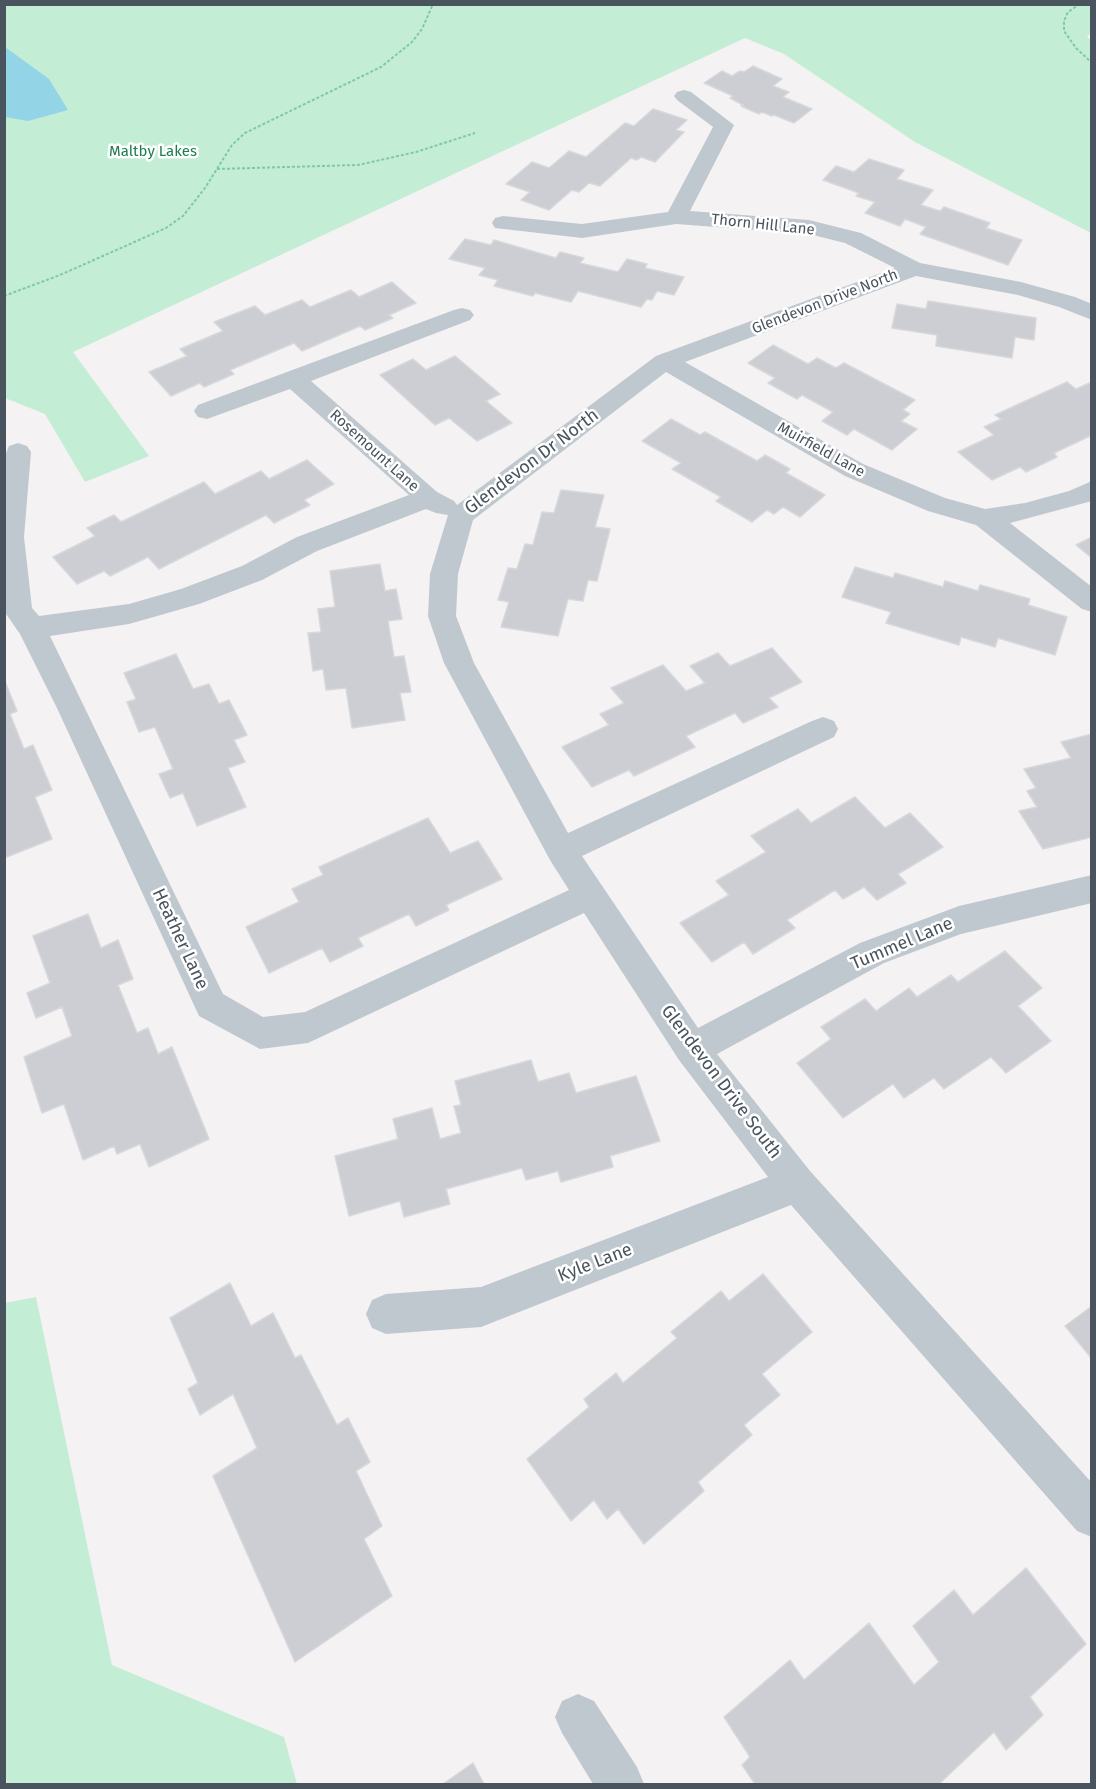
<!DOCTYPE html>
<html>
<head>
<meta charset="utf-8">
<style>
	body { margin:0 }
	#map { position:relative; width:1096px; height:1789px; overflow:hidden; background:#f4f2f2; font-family:"Fira Sans",sans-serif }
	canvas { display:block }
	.frame { position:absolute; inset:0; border:6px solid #4a545e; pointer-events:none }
</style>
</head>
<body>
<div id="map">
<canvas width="1096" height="1789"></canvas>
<div class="frame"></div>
</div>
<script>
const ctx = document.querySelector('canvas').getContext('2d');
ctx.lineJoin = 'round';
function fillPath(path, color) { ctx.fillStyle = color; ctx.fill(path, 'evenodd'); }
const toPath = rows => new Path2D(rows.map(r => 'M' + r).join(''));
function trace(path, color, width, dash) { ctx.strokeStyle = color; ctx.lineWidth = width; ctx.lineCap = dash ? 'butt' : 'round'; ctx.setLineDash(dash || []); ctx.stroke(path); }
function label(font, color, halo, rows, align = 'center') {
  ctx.font = font + ' "Fira Sans",sans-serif'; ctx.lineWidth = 5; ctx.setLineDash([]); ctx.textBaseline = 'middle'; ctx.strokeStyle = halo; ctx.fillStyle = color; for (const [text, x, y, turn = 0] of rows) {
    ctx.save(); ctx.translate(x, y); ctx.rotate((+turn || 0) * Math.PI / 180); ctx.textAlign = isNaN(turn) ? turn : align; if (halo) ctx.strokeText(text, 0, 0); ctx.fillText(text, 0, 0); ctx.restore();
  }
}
fillPath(toPath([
	[4,5,1091,5,1091,32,1087,37,1092,41,1091,233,915,142,784,54,745,38,73,352,149,456,85,482,45,414,5,398],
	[36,1297,112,1665,284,1737,297,1784,7,1784,4,1764,5,1303]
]), '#c4edd5');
fillPath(toPath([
	[5,47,49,79,68,110,28,121,5,117]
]), '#94d4e7');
const building = toPath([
	[753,66,782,79,773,86,789,92,783,97,812,109,794,123,774,115,772,116,762,112,759,114,741,106,743,105,730,98,733,96,704,83,722,71,732,76,740,71,744,72,753,66],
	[653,109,687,120,676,130,684,132,655,162,641,157,637,160,631,158,600,186,589,183,579,192,572,190,549,210,521,200,530,192,506,184,532,162,549,168,569,151,586,157,625,123,634,126,653,109],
	[869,159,904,170,897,179,933,190,921,205,940,211,944,207,990,223,986,228,1022,240,1008,265,920,234,926,227,905,219,900,226,865,213,875,202,856,196,859,193,823,180,836,166,854,172,869,159],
	[465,239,491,245,494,240,556,258,560,252,584,258,580,263,618,272,627,259,647,264,645,268,684,277,674,295,657,291,652,300,647,299,641,307,578,291,571,302,535,293,533,296,494,286,498,280,479,275,485,268,449,259,465,239],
	[392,282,416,303,389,315,393,318,365,330,360,326,302,351,294,343,230,370,234,374,204,387,200,383,171,396,149,372,187,356,180,349,223,331,214,322,255,306,265,315,302,300,310,307,351,290,359,297,392,282],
	[928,301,1036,318,1034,340,1015,337,1012,358,936,346,937,335,892,328,897,304,926,309,928,301],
	[773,345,808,364,817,358,836,368,844,363,915,400,903,410,910,414,901,421,917,429,892,450,854,429,847,435,822,421,833,412,802,395,797,399,768,383,775,378,748,363,773,345],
	[455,356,500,394,486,401,512,423,477,441,449,418,435,425,380,375,413,359,426,370,455,356],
	[1067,382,1076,389,1092,382,1092,435,1054,453,1057,457,1026,472,1020,467,992,480,958,452,994,435,984,427,1001,419,995,415,1067,382],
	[671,419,700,435,705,432,757,461,765,455,790,469,786,473,825,495,800,517,783,507,774,514,767,510,752,522,716,501,721,497,672,469,681,463,642,441,671,419],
	[307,460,334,484,304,500,310,505,274,523,266,515,159,569,148,557,110,576,104,571,77,584,53,557,95,536,87,528,114,515,121,522,204,482,215,494,261,471,269,479,307,460],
	[561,490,604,495,595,527,610,529,597,581,588,580,583,601,568,599,558,636,501,627,509,602,498,600,508,568,517,569,525,544,533,545,542,512,554,513,561,490],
	[1092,537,1092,558,1076,545,1092,537],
	[380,564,385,591,396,589,402,619,388,621,394,657,404,656,411,692,400,693,405,720,352,728,346,688,326,690,323,669,313,671,308,633,321,632,318,609,335,607,330,571,380,564],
	[855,567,893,578,895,573,943,587,945,581,978,591,980,585,1030,599,1028,605,1067,617,1055,655,998,638,995,647,961,637,959,645,886,623,891,612,842,597,855,567],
	[772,648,802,682,769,698,778,707,743,723,735,713,686,736,695,747,634,776,629,770,592,787,562,747,609,725,600,714,624,703,611,688,663,665,686,691,705,683,690,666,718,653,730,666,772,648],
	[176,654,193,689,209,684,219,704,229,700,247,735,234,740,245,762,228,768,246,807,197,826,183,793,170,798,159,774,173,769,155,727,139,732,127,702,136,699,124,673,176,654],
	[4,679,17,711,10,714,24,749,33,745,52,790,35,797,52,839,4,858,4,679],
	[1092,734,1092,837,1043,849,1019,811,1037,807,1027,791,1036,788,1024,769,1071,758,1061,742,1092,734],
	[855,797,885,828,910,813,943,847,898,874,906,883,877,900,864,887,843,899,835,890,787,920,795,928,753,954,744,942,712,962,680,923,729,895,716,881,766,852,751,836,798,809,811,823,855,797],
	[428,818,450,853,478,841,502,879,446,905,449,910,416,926,409,914,358,938,363,946,330,962,322,948,269,973,246,927,299,902,292,889,323,875,319,867,428,818],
	[88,914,101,948,118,940,133,979,118,985,137,1033,148,1028,158,1054,172,1047,209,1139,149,1167,140,1144,117,1154,114,1146,83,1160,64,1104,42,1113,24,1057,72,1036,62,1007,36,1018,27,993,50,983,33,936,88,914],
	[1005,951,1042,988,1018,1006,1051,1041,1006,1073,991,1057,944,1089,934,1078,904,1098,893,1084,843,1118,797,1063,831,1039,821,1027,865,999,876,1011,909,988,917,997,951,975,958,982,1005,951],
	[531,1060,538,1082,569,1073,576,1093,636,1076,660,1141,610,1156,613,1167,561,1182,558,1171,526,1180,522,1168,446,1189,450,1204,404,1217,400,1201,349,1216,335,1156,398,1139,393,1119,432,1108,440,1139,461,1133,454,1106,461,1105,455,1081,531,1060],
	[763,1274,812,1332,762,1374,780,1395,744,1425,752,1435,698,1482,704,1491,644,1544,618,1509,607,1519,594,1500,571,1521,527,1459,589,1407,584,1399,616,1373,623,1383,677,1338,671,1332,721,1291,729,1301,763,1274],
	[230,1283,251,1326,273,1313,295,1358,301,1355,337,1425,348,1418,370,1462,356,1471,382,1526,364,1539,392,1596,295,1662,213,1476,257,1448,233,1394,200,1415,188,1389,198,1383,170,1318,230,1283],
	[1092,1306,1092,1359,1065,1326,1092,1306],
	[1026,1568,1086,1644,1030,1697,1043,1715,1006,1750,994,1732,939,1784,755,1784,742,1765,750,1757,724,1717,790,1660,804,1680,869,1623,914,1685,939,1662,913,1626,954,1590,973,1615,1026,1568],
	[473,1763,484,1784,443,1784,473,1763]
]);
fillPath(building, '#ccced3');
trace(building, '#d6d8dc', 1.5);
trace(toPath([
	[1080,4,1068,12,1064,21,1064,31,1076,48,1092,63],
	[217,169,358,165,416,152,475,133],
	[4,296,60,275,166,228,183,216,205,188,232,145,245,133,381,67,412,42,422,29,433,4]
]), '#7ec9a6', 2, [3, 2]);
fillPath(toPath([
	[684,90,691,92,734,125,690,211,809,220,861,233,920,263,1021,282,1075,297,1092,304,1092,320,1059,307,1018,295,916,276,685,362,863,464,945,498,985,509,1025,503,1069,491,1092,481,1092,501,1010,523,1092,587,1092,612,1082,609,976,525,928,511,845,476,666,372,473,520,458,574,456,616,474,663,568,833,812,721,823,717,834,721,838,729,834,737,582,856,698,1028,860,943,959,906,1092,875,1092,903,961,934,884,963,717,1054,810,1171,1092,1483,1092,1537,1077,1531,791,1205,481,1327,386,1334,372,1328,366,1314,372,1300,386,1294,481,1287,768,1177,679,1060,584,913,308,1043,260,1049,199,1016,57,708,20,634,4,611,4,458,9,446,18,443,27,446,31,452,24,537,32,608,39,616,129,604,181,589,242,566,297,537,409,495,290,389,207,419,198,417,194,411,198,405,454,310,462,308,470,310,474,315,470,320,311,381,437,492,454,501,457,505,656,356,895,268,845,243,809,234,676,224,582,238,495,228,492,223,495,218,503,216,582,224,668,212,713,127,677,100,674,96,677,92,684,90],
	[426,509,436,513,448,515,430,574,428,616,444,663,550,860,569,890,305,1012,263,1017,223,994,50,636,129,624,199,604,262,580,317,551,426,509],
	[578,1694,594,1701,637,1767,644,1784,593,1784,562,1733,555,1717,562,1701,578,1694]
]), '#c0c8cf');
label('15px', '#1e7c4f', '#fff', [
	["Maltby Lakes",153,152]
]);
label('15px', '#4a545e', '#fff', [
	["Thorn Hill Lane",763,225,6],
	["Glendevon Drive North",825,302,-21],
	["Muirfield Lane",821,450,29],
	["Rosemount Lane",374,451,42]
]);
label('18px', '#4a545e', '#fff', [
	["Glendevon Dr North",532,462,-37],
	["Heather Lane",180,939,65],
	["Tummel Lane",902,944,-23],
	["Glendevon Drive South",721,1082,53],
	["Kyle Lane",595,1263,-21]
]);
</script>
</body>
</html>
